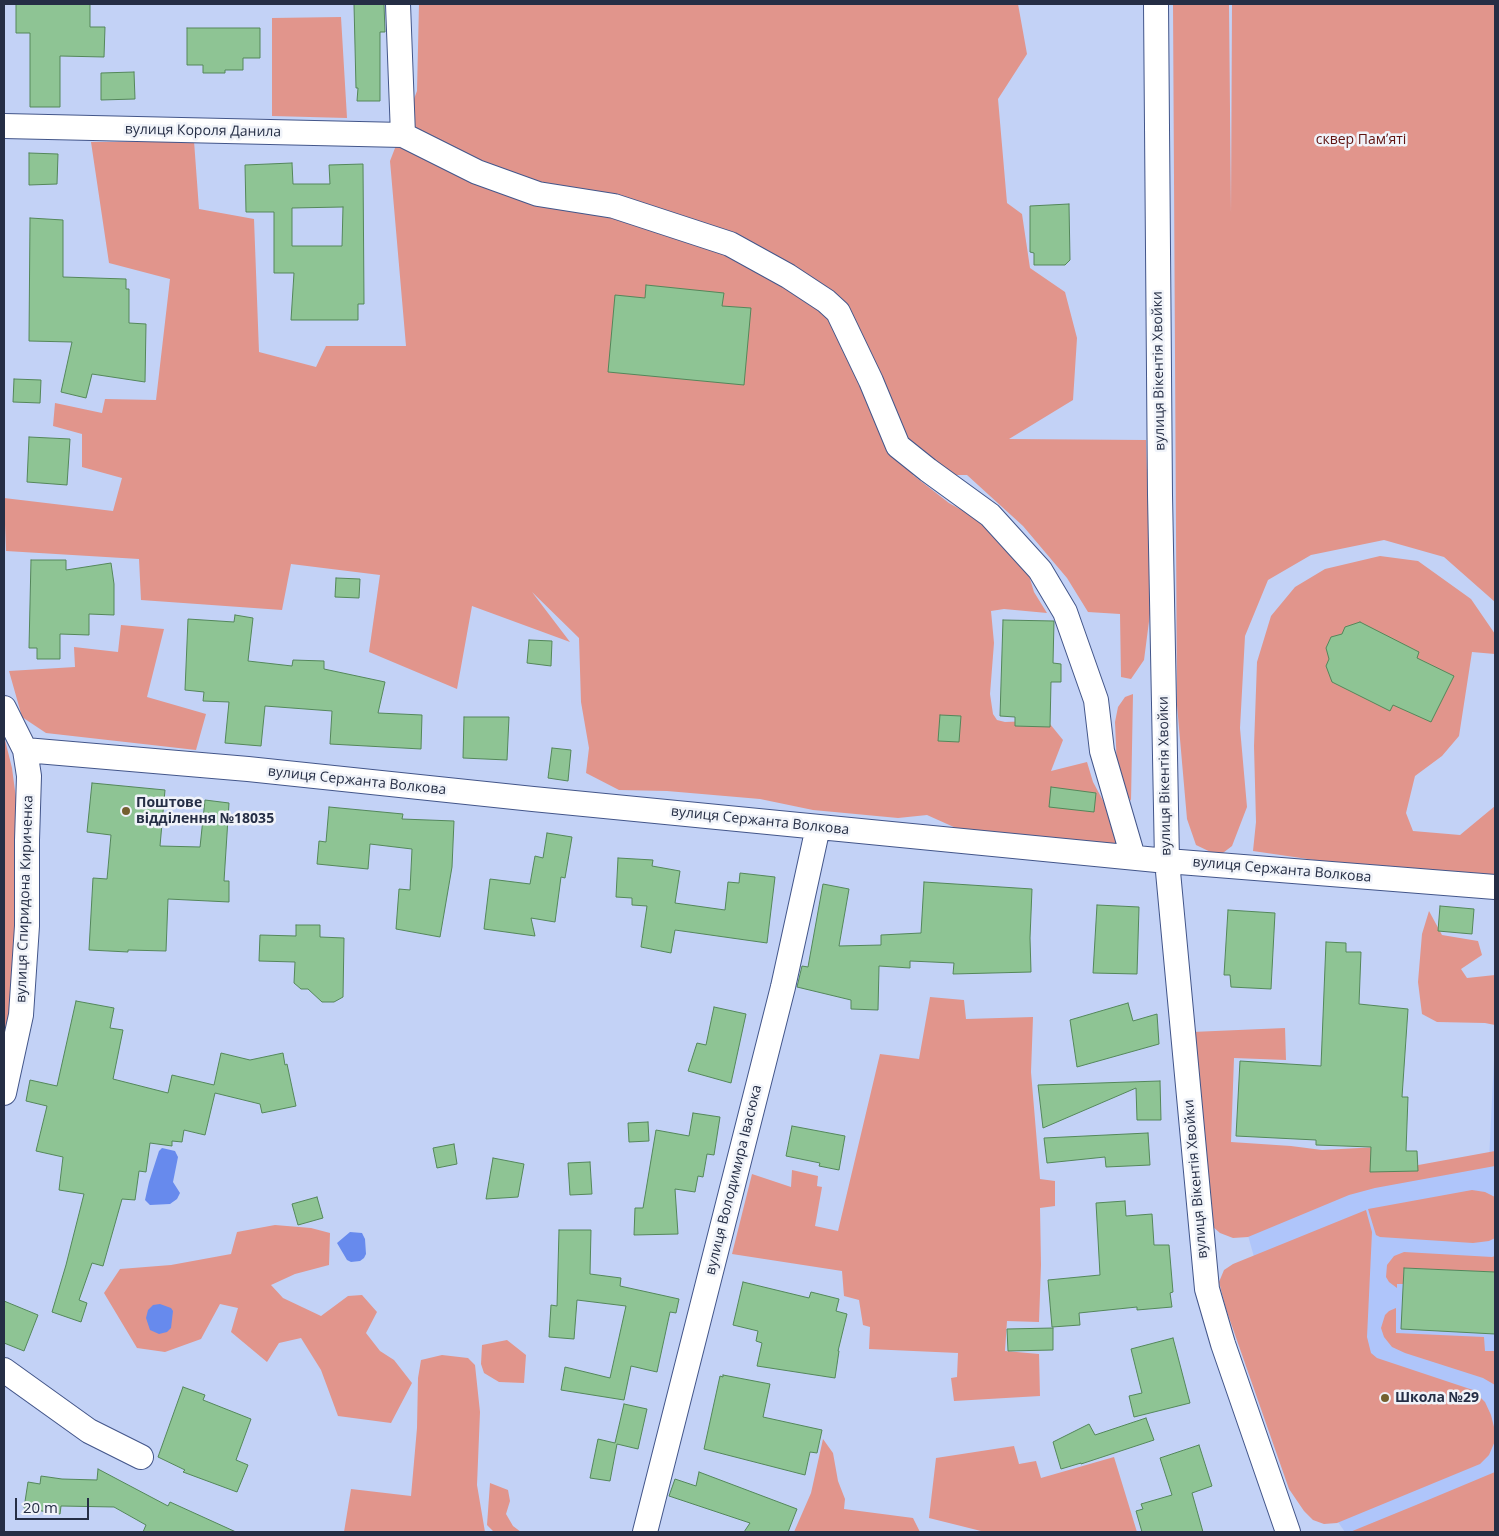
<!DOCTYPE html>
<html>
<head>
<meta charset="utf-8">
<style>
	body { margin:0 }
	#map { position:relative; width:1499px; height:1536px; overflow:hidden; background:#c3d2f6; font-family:"Open Sans",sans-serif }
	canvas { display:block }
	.frame { position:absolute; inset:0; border:5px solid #252e45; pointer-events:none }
	.scale { position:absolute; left:15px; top:1498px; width:74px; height:22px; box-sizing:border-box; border:2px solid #252e45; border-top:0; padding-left:6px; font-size:15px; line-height:18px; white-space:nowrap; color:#252e45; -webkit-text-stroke:4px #f0f3f9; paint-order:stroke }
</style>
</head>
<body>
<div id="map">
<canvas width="1499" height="1536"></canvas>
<div class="frame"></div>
<div class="scale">20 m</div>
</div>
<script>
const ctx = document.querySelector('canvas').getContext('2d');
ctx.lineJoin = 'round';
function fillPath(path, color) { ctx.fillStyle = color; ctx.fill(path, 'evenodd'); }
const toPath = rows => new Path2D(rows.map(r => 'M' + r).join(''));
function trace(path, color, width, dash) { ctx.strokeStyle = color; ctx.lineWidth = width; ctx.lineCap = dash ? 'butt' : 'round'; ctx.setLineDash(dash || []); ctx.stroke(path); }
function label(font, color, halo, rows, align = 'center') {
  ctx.font = font + ' "Open Sans",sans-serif'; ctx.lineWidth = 5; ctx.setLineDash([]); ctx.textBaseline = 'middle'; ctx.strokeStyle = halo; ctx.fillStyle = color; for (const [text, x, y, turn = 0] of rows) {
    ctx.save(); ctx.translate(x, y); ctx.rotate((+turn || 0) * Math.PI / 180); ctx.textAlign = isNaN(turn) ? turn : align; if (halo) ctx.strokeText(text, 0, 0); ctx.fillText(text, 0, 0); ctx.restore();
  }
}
fillPath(toPath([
	[1495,1040,1495,1532,1345,1532,1338,1522,1328,1520,1247,1232,1345,1190,1489,1160]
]), '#afc5fa');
fillPath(toPath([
	[419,4,1018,4,1027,54,998,99,1007,203,1022,214,1030,268,1065,292,1077,338,1073,400,1009,439,1146,440,1151,606,1144,660,1131,679,1121,677,1120,614,1088,612,1067,578,1023,526,967,475,913,475,949,503,976,518,1002,547,1027,569,1034,592,1047,613,1004,609,991,611,994,643,990,694,993,714,997,720,1005,722,1032,721,1050,724,1063,740,1051,771,1087,762,1093,782,1113,819,1121,846,956,828,927,815,898,818,813,810,760,799,667,791,619,790,586,773,589,748,581,702,579,638,532,592,570,642,472,606,457,689,369,652,380,575,291,564,282,610,141,600,139,559,6,551,4,498,113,511,122,478,82,467,82,434,53,426,55,403,102,413,105,399,156,400,170,279,109,263,91,142,194,141,199,209,254,219,259,352,316,367,326,346,406,346,390,161,417,91],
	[1173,4,1229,4,1231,214,1232,4,1495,4,1495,602,1444,557,1384,540,1311,555,1268,580,1245,636,1240,728,1247,807,1232,846,1219,856,1196,845,1187,819,1177,705],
	[341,17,347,118,272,116,272,18],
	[1380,556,1418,561,1471,599,1495,634,1495,654,1472,652,1459,736,1442,756,1415,776,1406,813,1413,831,1460,835,1495,806,1495,880,1397,872,1253,851,1256,822,1254,746,1257,662,1271,616,1295,587,1325,569],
	[121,625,164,629,147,697,206,714,196,750,46,733,22,717,9,671,75,667,74,647,118,652],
	[1133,694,1131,801,1122,786,1117,768,1115,722,1118,707,1125,697],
	[4,736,12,768,17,806,17,990,4,1042],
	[1429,911,1442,935,1478,941,1482,955,1461,969,1467,978,1495,975,1495,1025,1485,1023,1437,1022,1422,1014,1418,982,1422,934],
	[930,997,964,1000,966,1019,1033,1017,1031,1072,1040,1179,1055,1181,1055,1206,1040,1208,1041,1265,1039,1322,1007,1321,1005,1351,1039,1354,1040,1396,954,1401,951,1378,957,1377,958,1353,869,1349,870,1327,863,1325,859,1300,844,1296,842,1271,732,1254,752,1174,791,1187,792,1170,818,1176,817,1186,822,1187,815,1226,838,1231,880,1054,919,1059],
	[1285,1028,1286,1060,1234,1058,1231,1142,1291,1146,1322,1150,1397,1146,1402,1168,1495,1151,1495,1166,1375,1188,1349,1195,1248,1237,1233,1238,1220,1233,1212,1226,1192,1032],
	[1472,1190,1485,1192,1495,1197,1495,1238,1489,1241,1473,1243,1380,1237,1376,1235,1368,1209],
	[1366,1210,1372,1232,1367,1337,1371,1353,1377,1358,1473,1390,1485,1402,1491,1415,1495,1431,1495,1441,1489,1455,1480,1464,1337,1523,1324,1524,1313,1520,1304,1511,1289,1489,1226,1309,1219,1282,1224,1270,1233,1264],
	[275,1225,311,1228,330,1233,329,1265,295,1274,271,1285,283,1298,321,1316,348,1296,362,1295,377,1312,366,1333,380,1351,394,1360,412,1383,391,1423,338,1416,321,1370,301,1338,279,1343,267,1362,231,1332,238,1308,220,1304,201,1339,165,1352,137,1348,104,1293,120,1269,171,1265,231,1254,237,1232],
	[1404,1252,1492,1257,1495,1256,1495,1272,1404,1268,1403,1284,1397,1284,1397,1288,1389,1282,1386,1277,1387,1265,1394,1256],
	[1396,1308,1396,1333,1484,1337,1485,1351,1495,1351,1495,1385,1483,1378,1405,1353,1392,1347,1384,1337,1381,1328,1385,1315,1389,1311],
	[507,1340,526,1355,524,1383,499,1382,484,1373,481,1364,482,1345],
	[442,1355,468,1358,475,1365,480,1412,477,1485,485,1532,344,1532,351,1489,411,1496,417,1428,418,1378,421,1360],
	[823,1439,833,1453,838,1481,845,1499,844,1509,913,1518,920,1532,794,1532,811,1493],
	[1014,1446,1019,1464,1036,1461,1041,1478,1114,1457,1137,1532,985,1532,929,1518,936,1458],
	[1495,1472,1495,1532,1350,1532,1416,1505],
	[490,1483,508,1490,510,1501,506,1514,513,1526,521,1532,494,1532,487,1525]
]), '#e1958c');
fillPath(toPath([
	[162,1148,175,1151,178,1157,173,1182,180,1193,177,1199,170,1204,150,1205,145,1200,149,1182,159,1151],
	[350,1232,362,1233,365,1239,366,1254,364,1258,360,1261,351,1262,347,1260,337,1243],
	[160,1304,171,1308,173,1311,171,1328,167,1332,159,1334,150,1330,146,1318,148,1310,153,1305]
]), '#678aed');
const building = toPath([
	[16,4,90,4,90,27,105,27,104,57,60,56,60,107,30,107,30,33,16,33,16,4],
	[354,4,384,4,385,32,380,32,380,101,357,101,358,88,356,88,354,4],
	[187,28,260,28,260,58,243,58,243,70,225,70,225,73,203,73,203,65,187,65,187,28],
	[134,72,135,99,101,100,101,73,134,72],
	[29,153,58,154,57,184,29,185,29,153],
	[292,163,293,184,330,184,329,165,363,164,364,304,358,304,358,320,291,320,294,273,274,273,274,212,246,212,245,165,292,163],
	[343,207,342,246,292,246,292,208,343,207],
	[1069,204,1070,260,1065,265,1034,265,1034,253,1030,252,1030,206,1069,204],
	[30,218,63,220,63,277,126,279,126,289,129,289,129,323,146,324,145,382,92,374,86,398,61,392,72,342,29,341,30,218],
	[646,285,724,293,722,306,751,308,744,385,608,372,615,295,645,298,646,285],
	[14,379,41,380,40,403,13,402,14,379],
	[29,437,70,439,67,485,27,482,29,437],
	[31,560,66,560,66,570,111,563,114,584,114,615,89,614,89,635,60,634,60,659,37,659,37,648,29,648,31,560],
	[336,578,360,579,359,598,335,597,336,578],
	[235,615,253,618,248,661,292,666,293,660,324,661,324,669,385,682,378,713,422,715,421,749,330,744,332,711,265,706,261,746,225,743,229,702,203,701,204,692,185,690,188,619,234,622,235,615],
	[1003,620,1054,621,1053,663,1061,664,1061,682,1051,682,1050,727,1015,726,1015,717,1000,716,1003,620],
	[1360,622,1419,652,1417,658,1454,676,1431,722,1393,705,1390,711,1332,682,1326,666,1329,659,1326,648,1331,637,1342,634,1345,627,1360,622],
	[529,640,552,641,551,666,527,663,529,640],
	[940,715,961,716,959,742,938,741,940,715],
	[464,717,509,717,507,760,463,758,464,717],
	[552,748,571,750,568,781,548,778,552,748],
	[92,783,165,790,160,846,200,847,205,800,229,803,224,881,229,881,229,902,168,899,166,951,128,950,128,952,89,950,93,878,107,879,111,835,87,832,92,783],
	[1051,787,1096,793,1094,812,1049,807,1051,787],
	[329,807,403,814,402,819,454,821,452,867,440,937,396,929,399,889,410,890,412,849,370,844,368,869,317,864,319,841,326,842,329,807],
	[547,833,572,837,565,878,561,877,555,922,531,918,535,936,484,929,490,879,530,884,535,856,543,858,547,833],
	[618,858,653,860,652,866,680,871,675,903,725,910,728,882,739,883,740,873,775,877,767,943,675,930,671,953,641,947,647,906,632,905,632,898,616,897,618,858],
	[924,882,1032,889,1030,938,1031,972,953,974,954,963,910,961,910,968,879,966,878,1010,851,1009,851,1000,797,987,802,966,808,967,823,884,849,889,839,946,881,945,881,935,921,933,924,882],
	[1097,905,1139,907,1137,974,1093,973,1097,905],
	[1440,906,1474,909,1472,934,1438,931,1440,906],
	[1228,910,1275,913,1271,989,1231,987,1230,975,1224,975,1228,910],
	[296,925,320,925,320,937,344,938,343,997,334,1002,322,1002,308,989,301,989,294,983,295,962,259,961,260,935,296,936,296,925],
	[1326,942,1346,943,1346,952,1361,952,1359,1004,1408,1009,1402,1097,1408,1097,1406,1151,1417,1151,1418,1171,1370,1172,1371,1147,1316,1145,1316,1140,1236,1136,1240,1061,1321,1066,1326,942],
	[76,1001,114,1008,110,1028,123,1030,113,1079,168,1093,172,1075,214,1085,221,1053,250,1060,283,1053,285,1065,287,1064,296,1106,262,1113,260,1104,215,1093,205,1135,184,1130,182,1142,172,1141,172,1146,150,1143,146,1172,139,1171,135,1200,122,1199,103,1266,92,1263,79,1300,87,1303,81,1322,52,1312,66,1265,84,1194,59,1190,63,1157,36,1151,47,1106,26,1101,30,1080,57,1086,76,1001],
	[1128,1003,1133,1021,1157,1014,1159,1044,1077,1067,1070,1020,1128,1003],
	[714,1007,746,1014,731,1083,688,1071,697,1043,706,1045,714,1007],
	[1160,1081,1161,1120,1137,1120,1136,1088,1043,1128,1038,1085,1160,1081],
	[693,1113,720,1117,714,1155,707,1154,703,1177,698,1176,695,1192,675,1189,678,1234,634,1235,635,1208,643,1208,656,1130,689,1136,693,1113],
	[648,1122,649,1141,629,1142,628,1123,648,1122],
	[792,1126,845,1136,839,1170,819,1166,820,1163,786,1156,792,1126],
	[1148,1133,1150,1165,1106,1167,1105,1157,1047,1163,1044,1138,1148,1133],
	[454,1144,457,1164,437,1168,433,1148,454,1144],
	[493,1158,524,1164,518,1197,486,1199,493,1158],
	[590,1162,592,1194,570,1195,568,1163,590,1162],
	[317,1197,323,1218,298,1225,292,1204,317,1197],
	[1125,1201,1126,1216,1152,1214,1154,1245,1169,1245,1173,1292,1170,1293,1172,1307,1137,1310,1137,1307,1079,1313,1080,1325,1052,1327,1048,1280,1100,1275,1096,1203,1125,1201],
	[559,1230,591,1230,590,1274,621,1278,620,1286,679,1299,676,1313,670,1312,657,1372,631,1366,624,1400,561,1390,565,1367,610,1378,626,1306,577,1300,574,1339,549,1337,551,1305,557,1306,559,1230],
	[1404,1268,1495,1272,1495,1334,1401,1329,1404,1268],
	[743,1282,809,1298,811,1292,839,1299,836,1311,847,1314,838,1351,839,1351,835,1378,757,1366,762,1343,756,1341,758,1331,733,1325,743,1282],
	[4,1301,38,1315,24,1351,4,1343,4,1301],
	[1053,1328,1053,1350,1008,1351,1007,1329,1053,1328],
	[1173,1338,1190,1403,1134,1417,1129,1396,1142,1393,1131,1349,1173,1338],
	[723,1375,770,1384,763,1417,822,1430,817,1453,810,1452,805,1475,704,1449,720,1376,723,1377,723,1375],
	[183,1387,205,1395,203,1400,251,1419,236,1460,248,1465,237,1492,183,1472,185,1470,158,1457,183,1387],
	[624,1404,647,1409,638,1449,617,1444,610,1481,590,1478,598,1439,615,1443,624,1404],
	[1146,1418,1154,1440,1081,1464,1081,1463,1061,1469,1053,1442,1089,1424,1095,1435,1146,1418],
	[1199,1445,1212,1486,1192,1493,1203,1532,1142,1532,1136,1511,1143,1509,1141,1504,1172,1495,1160,1458,1199,1445],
	[98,1469,168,1506,170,1502,236,1532,143,1532,146,1525,114,1507,61,1506,60,1514,24,1508,28,1482,40,1484,41,1476,62,1479,97,1480,98,1469],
	[699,1472,797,1509,788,1532,744,1532,750,1523,669,1496,675,1479,696,1486,699,1472]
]);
fillPath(building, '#8ec494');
trace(building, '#54875a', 1);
const minor = toPath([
	[398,4,403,135],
	[1156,4,1160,495,1167,861,1207,1289,1223,1344,1288,1532],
	[4,126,403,135],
	[403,135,477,172,538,194,614,206,730,244,788,276,826,301,838,312,871,381,898,446,928,470,990,515,1040,570,1065,612,1096,700,1102,751,1133,857],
	[4,708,25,750,29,776,27,840,27,926,21,1015,4,1093],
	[25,750,248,769,533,799,1167,861,1495,887],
	[4,1370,89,1431,141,1457],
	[645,1532,783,987,818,827]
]);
trace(minor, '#43568a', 26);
trace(minor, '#fff', 24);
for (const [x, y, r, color] of [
	[126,811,5,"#74602f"],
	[1385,1398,5,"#74602f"]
]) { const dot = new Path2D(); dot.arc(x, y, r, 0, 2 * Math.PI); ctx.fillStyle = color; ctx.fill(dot); trace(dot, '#f0f3f9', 2); }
label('14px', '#252e45', '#f0f3f9', [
	["вулиця Короля Данила",203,131,1],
	["вулиця Вікентія Хвойки",1159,371,-91],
	["вулиця Вікентія Хвойки",1165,776,-91],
	["вулиця Сержанта Волкова",357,781,6],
	["вулиця Сержанта Волкова",760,821,6],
	["вулиця Сержанта Волкова",1282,870,5],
	["вулиця Спиридона Кириченка",25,899,-88],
	["вулиця Вікентія Хвойки",1196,1179,-95],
	["вулиця Володимира Івасюка",734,1180,-76]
]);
label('14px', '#601411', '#f0f3f9', [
	["сквер Памʼяті",1361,140]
]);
label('bold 14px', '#252e45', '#f0f3f9', [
	["Поштове",136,803],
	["відділення №18035",136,819],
	["Школа №29",1395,1398]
], 'left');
</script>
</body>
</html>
